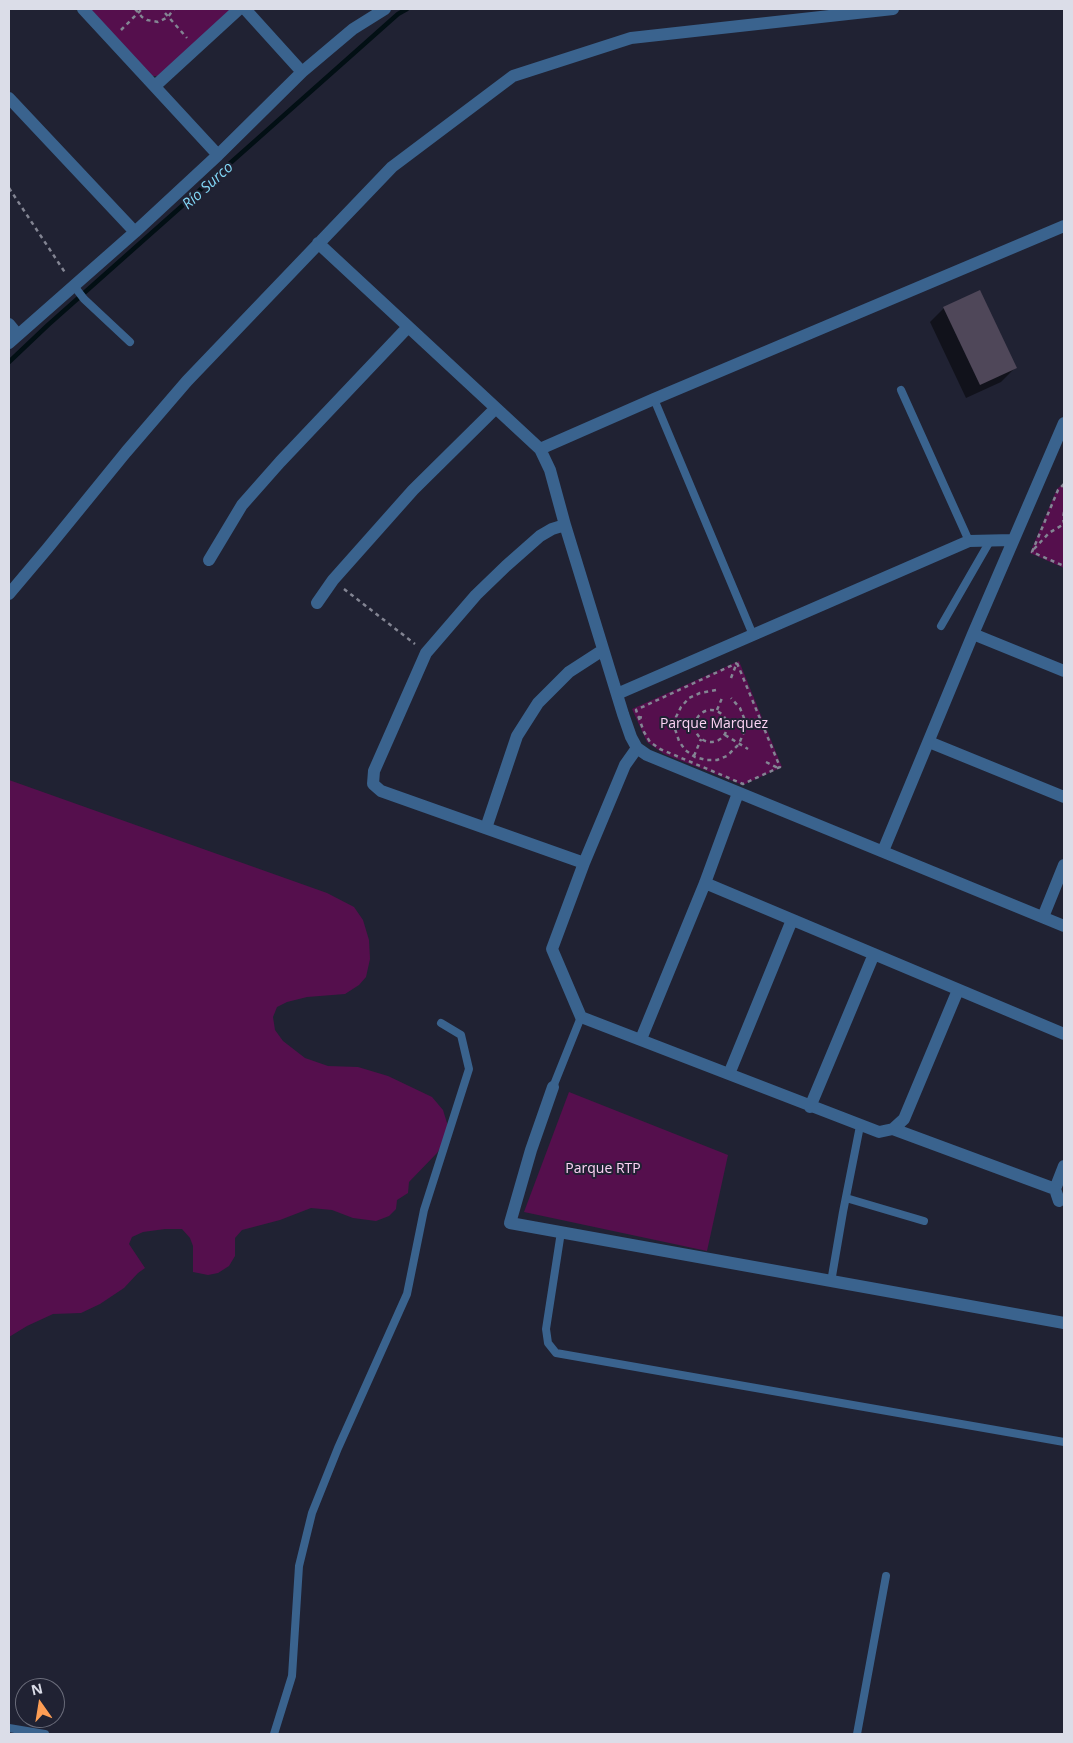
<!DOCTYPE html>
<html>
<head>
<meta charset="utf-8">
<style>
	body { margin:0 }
	#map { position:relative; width:1073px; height:1743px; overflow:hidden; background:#202233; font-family:"Open Sans",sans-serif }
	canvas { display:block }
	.frame { position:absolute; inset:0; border:10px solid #dbdde8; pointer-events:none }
	.north { position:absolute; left:15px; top:1678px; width:50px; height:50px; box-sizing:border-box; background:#202233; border:1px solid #6b6d7b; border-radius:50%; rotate:347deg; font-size:14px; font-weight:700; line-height:20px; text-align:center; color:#dbdde8 }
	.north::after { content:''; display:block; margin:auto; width:18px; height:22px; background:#fd9d54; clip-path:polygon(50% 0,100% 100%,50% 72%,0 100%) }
</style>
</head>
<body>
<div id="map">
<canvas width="1073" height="1743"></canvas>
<div class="frame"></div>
<div class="north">N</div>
</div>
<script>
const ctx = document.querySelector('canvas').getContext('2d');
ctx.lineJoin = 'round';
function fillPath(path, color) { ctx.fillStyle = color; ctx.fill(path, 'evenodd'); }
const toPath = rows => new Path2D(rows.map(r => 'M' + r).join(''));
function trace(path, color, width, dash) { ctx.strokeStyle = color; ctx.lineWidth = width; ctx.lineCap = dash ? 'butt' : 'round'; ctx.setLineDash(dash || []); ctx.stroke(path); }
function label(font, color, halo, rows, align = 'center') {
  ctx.font = font + ' "Open Sans",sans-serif'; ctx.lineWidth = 4; ctx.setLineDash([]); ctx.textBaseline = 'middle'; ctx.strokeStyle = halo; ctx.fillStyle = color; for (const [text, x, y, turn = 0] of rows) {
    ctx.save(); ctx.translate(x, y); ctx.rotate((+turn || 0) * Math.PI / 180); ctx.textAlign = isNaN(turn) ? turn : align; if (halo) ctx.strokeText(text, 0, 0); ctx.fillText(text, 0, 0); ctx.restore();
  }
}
fillPath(toPath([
	[87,9,231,9,159,76,152,76],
	[1064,483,1064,568,1030,553,1057,489],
	[739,661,782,767,743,785,664,754,647,742,632,709],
	[9,780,327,893,354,907,363,920,369,940,370,959,366,977,359,985,345,994,307,997,287,1002,277,1007,273,1017,275,1030,283,1041,305,1058,328,1066,358,1067,388,1076,432,1097,443,1110,447,1123,447,1137,437,1153,409,1182,408,1193,397,1200,396,1209,389,1216,376,1221,353,1218,332,1210,311,1208,280,1220,242,1230,235,1238,235,1256,229,1266,218,1273,208,1275,193,1272,193,1246,190,1238,182,1229,165,1229,143,1232,132,1237,129,1244,145,1268,138,1273,124,1288,100,1304,81,1313,53,1314,27,1326,9,1337],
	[569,1092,728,1155,707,1251,524,1212]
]), '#550f4d');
fillPath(toPath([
	[944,308,1015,368,1001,382,966,398,930,322]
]), '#0007');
trace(toPath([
	[9,362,48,325,398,14,407,9]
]), '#020f14', 4.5);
fillPath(toPath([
	[980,290,1017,368,980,385,943,307]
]), '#4f4759');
trace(toPath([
	[135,9,142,17,147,20,158,22,168,17,174,9],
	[165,13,187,38],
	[121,30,141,10],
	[9,188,66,274],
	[1064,484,1058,490,1032,552,1064,566],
	[1064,512,1063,519,1064,523],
	[1034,549,1049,533,1064,524],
	[344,589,415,644],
	[737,663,780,767,743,784,660,749,650,742,644,732,636,710,737,663],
	[731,678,736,665],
	[716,690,700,693,689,698,681,707,676,717,675,729,679,741,685,750,695,757,706,760,717,760,727,756,739,744,745,729,744,718,740,708,731,698],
	'695 726a16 16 0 1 1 32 0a16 16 0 1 1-32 0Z',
	[717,710,722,698],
	[638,717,646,718],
	[668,720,695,722],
	[725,735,748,749],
	[694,756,701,739],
	[766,762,778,768]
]), '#838593', 2.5, [4, 4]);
trace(toPath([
	[74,286,84,299,130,342],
	[901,390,969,541],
	[654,399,753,635],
	[941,626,990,541],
	[553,1087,581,1017],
	[846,1198,924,1221],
	[561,1232,546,1329,548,1343,556,1353,1064,1442],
	[831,1282,843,1212,860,1126],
	[9,1728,45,1734],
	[274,1734,292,1676,299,1566,312,1513,338,1448,407,1294,424,1210,469,1069,461,1035,441,1023],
	[857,1734,886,1576]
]), '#3a638e', 8);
trace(toPath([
	[83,9,218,155],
	[245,9,302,72],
	[155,86,239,9],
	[9,98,135,232],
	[318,243,540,449,550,470,565,525,623,714,631,737,637,748,647,755,1064,926],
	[9,324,18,335],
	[9,343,135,232,218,155,302,72,353,29,385,9],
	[540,449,654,399,1064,226],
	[565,525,552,529,540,536,506,566,476,595,426,653,374,771,373,784,381,791,584,863],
	[209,560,242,505,280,462,408,327],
	[9,594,47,549,126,452,187,381,392,167,513,76,631,38,893,9],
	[317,603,333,580,413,490,495,409],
	[973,634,1064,671],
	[617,694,969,541,1013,540],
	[929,742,1064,797],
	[637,748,625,765,584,863,552,949,581,1017,879,1132,893,1129,904,1119,958,990],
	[486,828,517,736,538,703,569,672,603,650],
	[883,851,973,634,1064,423],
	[705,883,1064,1034],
	[1043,917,1064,865],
	[641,1039,705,883,738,793],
	[729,1074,792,920],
	[553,1087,531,1150,510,1223,1064,1323],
	[810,1107,874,954],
	[893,1129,1055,1189],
	[1059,1201,1055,1189,1064,1166]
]), '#3a638e', 12);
label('14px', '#fdd4f5', '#202233', [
	["Parque Marquez",714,724],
	["Parque RTP",603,1169]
]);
label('italic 15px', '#82d7f6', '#202233', [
	["Río Surco",208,186,-42]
]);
</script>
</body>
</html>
